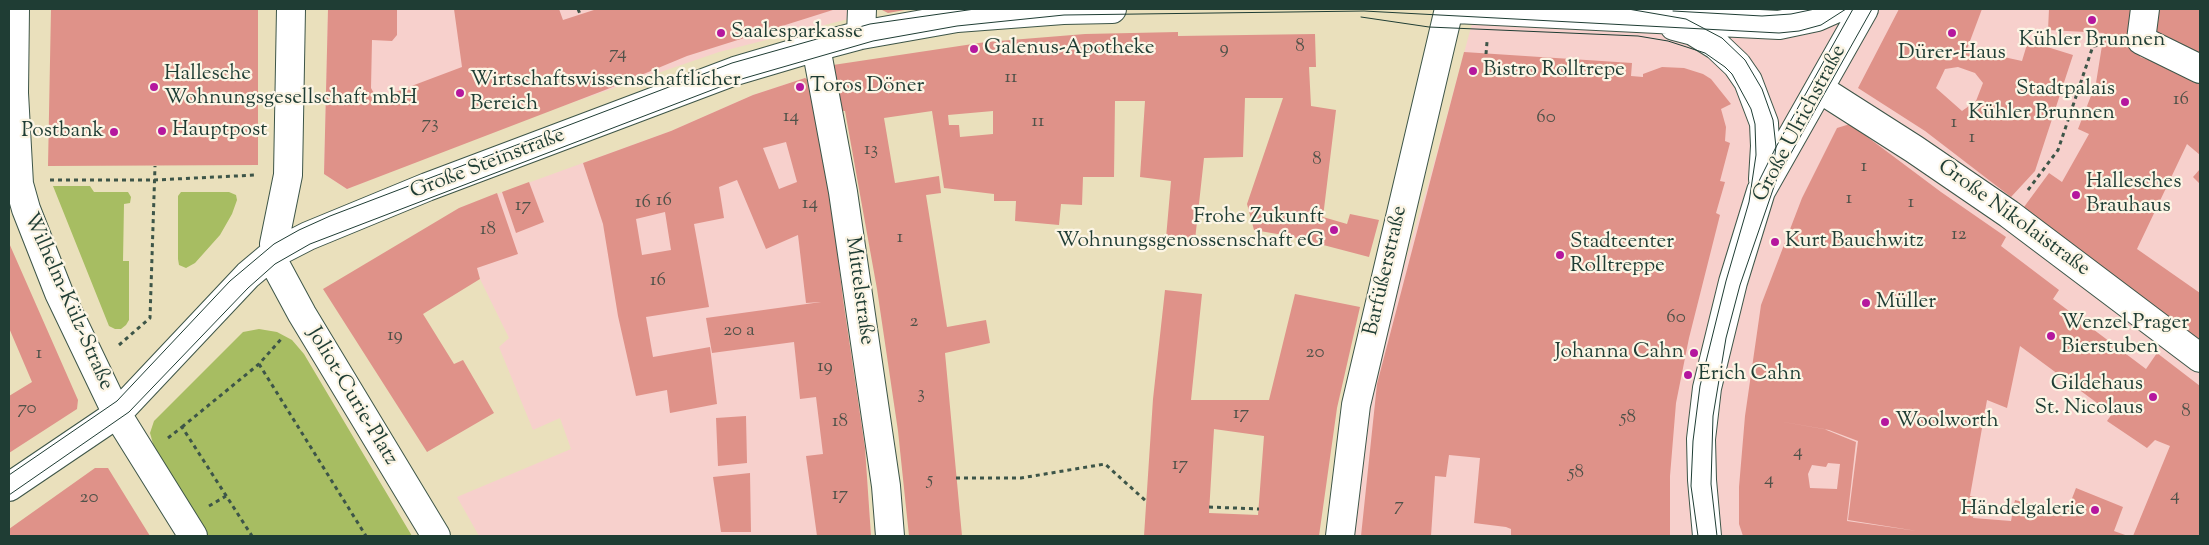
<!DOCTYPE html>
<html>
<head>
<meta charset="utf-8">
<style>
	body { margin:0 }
	#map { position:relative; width:2209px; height:545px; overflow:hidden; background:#eae0bc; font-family:"Sorts Mill Goudy",serif }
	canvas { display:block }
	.frame { position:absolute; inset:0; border:10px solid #1f3d34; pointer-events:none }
</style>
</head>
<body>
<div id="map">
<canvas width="2209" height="545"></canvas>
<div class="frame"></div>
</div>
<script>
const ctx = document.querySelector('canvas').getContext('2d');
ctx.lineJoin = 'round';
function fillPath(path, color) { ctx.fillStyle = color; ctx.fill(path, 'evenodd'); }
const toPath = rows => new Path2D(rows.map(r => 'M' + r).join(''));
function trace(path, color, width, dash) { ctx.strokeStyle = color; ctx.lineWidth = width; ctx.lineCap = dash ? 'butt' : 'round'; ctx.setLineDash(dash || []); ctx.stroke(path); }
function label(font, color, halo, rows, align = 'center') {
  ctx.font = font + ' "Sorts Mill Goudy",serif'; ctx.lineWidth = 4.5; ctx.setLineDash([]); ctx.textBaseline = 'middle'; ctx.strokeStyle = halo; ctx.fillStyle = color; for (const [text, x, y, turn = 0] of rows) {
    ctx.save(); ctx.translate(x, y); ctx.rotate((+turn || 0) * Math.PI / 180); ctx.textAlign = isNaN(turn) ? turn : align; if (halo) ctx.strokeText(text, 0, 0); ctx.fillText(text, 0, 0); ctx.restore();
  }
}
fillPath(toPath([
	[328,9,860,9,860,16,719,52,533,116,347,189,324,174],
	[1476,9,2200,9,2200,536,1341,536,1367,392,1433,167],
	[805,78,835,222,843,299,865,448,871,536,479,536,457,497,571,449,560,418,533,430,499,347,509,338,480,279,459,208,671,131,753,95]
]), '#f7d0cc');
fillPath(toPath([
	[53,186,90,186,94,192,128,192,131,197,130,203,124,204,123,261,129,261,129,320,126,325,121,329,115,329,109,326],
	[181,192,229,192,236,195,237,200,232,214,220,235,195,263,186,268,179,265,178,259,178,196],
	[259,329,277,332,292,340,304,354,412,536,206,536,155,451,150,433,154,421,243,332]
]), '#a7bd62');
fillPath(toPath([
	[51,9,258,9,258,165,48,166],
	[328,9,397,9,397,35,392,41,372,40,371,88,377,99,462,67,454,9,559,9,563,20,597,9,836,9,687,56,605,90,347,189,324,174],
	[880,9,905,9,905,10,888,13],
	[1899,9,1982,9,1967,49,2022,61,2028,41,2073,55,2035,171,2011,197,1925,131,1858,88],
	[1958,67,1975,73,1983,83,1976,101,1962,111,1936,88,1945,69],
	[2049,9,2135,9,2140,57,2175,69,2200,80,2200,155,2187,144,2137,249,2200,293,2200,349,2084,259,2024,207,2049,173,2062,182,2089,134,2078,129,2096,83,2104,33,2048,30],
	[2154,9,2200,9,2200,61,2150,34],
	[1178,32,1178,36,1315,34,1316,67,1309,67,1311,106,1336,110,1323,217,1347,224,1350,214,1379,220,1369,257,1289,236,1254,230,1247,204,1283,98,1245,98,1243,157,1204,158,1195,240,1166,238,1171,181,1140,177,1145,101,1115,101,1114,177,1083,177,1082,205,1061,204,1059,225,1015,221,1016,201,994,201,994,194,944,188,932,111,884,118,895,183,939,176,941,193,926,195,947,327,986,320,990,343,945,353,962,536,909,536,898,431,877,289,845,111,840,111,833,65,986,42,1085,34],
	[993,111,993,134,960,137,959,125,949,125,948,115],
	[1464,52,1632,63,1631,76,1643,77,1643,74,1662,67,1684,68,1703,74,1711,79,1731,104,1721,109,1726,127,1725,141,1730,143,1720,181,1725,182,1716,213,1720,215,1689,338,1676,403,1670,476,1670,536,1511,536,1511,529,1506,527,1474,523,1480,458,1449,455,1446,477,1435,476,1431,536,1361,536,1377,384],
	[805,78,817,85,843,299,865,448,871,536,817,536,806,456,823,454,816,397,800,399,794,342,712,353,706,318,821,302,806,303,798,235,766,249,737,180,719,187,724,218,694,224,709,307,646,317,653,357,710,347,717,404,670,413,667,390,636,396,618,316,603,224,583,163,671,131,753,95],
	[786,142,797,182,779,189,763,148],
	[665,212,671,250,642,255,636,219],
	[1850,124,1941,192,2006,237,2001,246,2059,290,2053,299,2146,369,2157,353,2200,386,2200,536,2133,536,2170,446,2155,440,2147,448,2107,421,2112,414,2020,346,2007,408,1987,400,1970,496,1977,497,1973,518,2011,521,2015,500,2066,514,2076,488,2123,507,2114,531,2128,536,1743,536,1739,524,1739,487,1745,416,1761,305,1802,198,1837,128],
	[1772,420,1829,430,1858,441,1848,520,1917,531,1847,521,1856,442,1824,429],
	[1828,463,1840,464,1837,489,1810,488,1808,474,1812,465,1826,467],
	[2200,169,2200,184,2193,177],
	[529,182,544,222,516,233,502,192],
	[497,193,518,254,477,268,480,279,423,314,454,364,463,360,494,413,427,452,323,289,459,208],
	[9,243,78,400,77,409,9,453,9,396,32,382,9,328],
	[1165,290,1202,294,1191,400,1269,400,1295,294,1360,307,1337,408,1319,536,1144,536,1153,399],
	[1214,429,1264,436,1258,515,1209,513],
	[746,416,747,463,718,466,716,418],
	[95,468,108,468,150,536,9,536,9,529],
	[750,473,751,532,721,532,713,477]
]), '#df9289');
const minor = toPath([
	[15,9,14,93,19,184,26,209,59,293,117,414,193,536],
	[291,9,288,175,274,244,275,264,302,314,436,536],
	[1455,9,1779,25,1817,17,1835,9],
	[2145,9,2141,40,2200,69],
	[1674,26,1693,31,1717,46,1737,65,1748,81,1764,123,1765,146,1763,179],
	[861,35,862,9],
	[816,47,843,192,886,486,890,536],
	[1820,89,1914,149,2009,214,2200,358],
	[9,487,117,414,248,275,273,254,308,236,427,187,735,71,816,47,861,35,957,18,1063,10,1112,9],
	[1340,536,1356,405,1449,9],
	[1707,536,1702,480,1701,439,1707,388,1733,282,1761,191,1864,9]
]);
trace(minor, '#3d5548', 30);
trace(toPath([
	[578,9,580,14],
	[1486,54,1487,42],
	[50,180,155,180,256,175],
	[2028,190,2058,150,2093,46,2102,45],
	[119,345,150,318,155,166],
	[259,364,366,536],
	[182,427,259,364,282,338],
	[168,438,182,427,252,536],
	[956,478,1021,478,1105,464,1147,502],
	[209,506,226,496],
	[1209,507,1259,509]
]), '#3d5548', 3, [4, 4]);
trace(minor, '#fff', 28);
trace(toPath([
	[1628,9,1686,19,1722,38,1745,60,1762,89,1773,120,1776,147,1771,182],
	[1673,11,1762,16,1791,14,1815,9],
	[1361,17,1429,27,1638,36,1668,41,1705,53,1725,67,1732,74,1751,109,1755,124,1756,155,1749,202,1726,281,1700,386,1693,441,1691,486,1698,536],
	[1754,191,1776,147,1853,9],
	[9,475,117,401,230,281,274,244,299,230,330,216,732,63,870,24,975,9],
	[9,495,129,412,248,288,275,264,310,244,738,80,873,41,957,26,1064,15,1364,11,1779,33,1799,31,1821,25,1846,9],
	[1717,536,1711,484,1713,416,1726,338,1740,285,1777,178,1872,9]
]), '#1f3d34', 1);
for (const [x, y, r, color] of [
	[2092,20,5,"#b5179e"],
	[721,33,5,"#b5179e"],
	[1952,33,5,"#b5179e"],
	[974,49,5,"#b5179e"],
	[1473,71,5,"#b5179e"],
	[154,87,5,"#b5179e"],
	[800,87,5,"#b5179e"],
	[460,93,5,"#b5179e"],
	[2125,102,5,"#b5179e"],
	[162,131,5,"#b5179e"],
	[114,132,5,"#b5179e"],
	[2076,195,5,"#b5179e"],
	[1334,230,5,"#b5179e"],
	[1775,242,5,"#b5179e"],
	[1560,255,5,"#b5179e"],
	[1866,303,5,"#b5179e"],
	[2051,336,5,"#b5179e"],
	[1694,353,5,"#b5179e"],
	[1688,375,5,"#b5179e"],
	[2153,397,5,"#b5179e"],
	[1885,422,5,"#b5179e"],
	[2095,510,5,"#b5179e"]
]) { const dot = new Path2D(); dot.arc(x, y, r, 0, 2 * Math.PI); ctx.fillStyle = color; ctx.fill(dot); trace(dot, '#fcf5e5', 2); }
label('19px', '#4f5249', null, [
	["8",1300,48],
	["9",1224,50],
	["74",618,55],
	["11",1011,79],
	["16",2181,101],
	["14",791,118],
	["60",1546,119],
	["11",1038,123],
	["1",1954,124],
	["73",430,125],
	["1",1972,139],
	["13",871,151],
	["8",1317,161],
	["1",1864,168],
	["1",1849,200],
	["16",664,202],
	["16",643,204],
	["1",1911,204],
	["14",810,205],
	["17",523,207],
	["18",488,231],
	["12",1959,236],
	["1",900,239],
	["16",658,282],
	["60",1676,319],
	["2",914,323],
	["20 a",739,332],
	["19",395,337],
	["20",1315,354],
	["1",39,355],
	["19",825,368],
	["3",921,395],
	["70",27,410],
	["8",2186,413],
	["17",1241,415],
	["58",1628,419],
	["18",840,423],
	["4",1798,453],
	["17",1180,466],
	["58",1576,474],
	["5",930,481],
	["4",1769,481],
	["17",840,496],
	["4",2175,497],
	["20",89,499],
	["7",1399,507]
]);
label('21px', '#1f3d34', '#fcf5e5', [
	["Saalesparkasse",731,33],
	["Kühler Brunnen",2092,41,"center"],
	["Galenus-Apotheke",984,49],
	["Dürer-Haus",1952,54,"center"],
	["Bistro Rolltrepe",1483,71],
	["Hallesche",164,75],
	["Wohnungsgesellschaft mbH",164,99],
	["Wirtschaftswissenschaftlicher",470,81],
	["Bereich",470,105],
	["Toros Döner",810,87],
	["Stadtpalais",2115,90,"right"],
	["Kühler Brunnen",2115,114,"right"],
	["Hauptpost",172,131],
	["Postbank",104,132,"right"],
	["Hallesches",2086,183],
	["Brauhaus",2086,207],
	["Frohe Zukunft",1324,218,"right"],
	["Wohnungsgenossenschaft eG",1324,242,"right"],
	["Kurt Bauchwitz",1785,242],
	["Stadtcenter",1570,243],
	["Rolltreppe",1570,267],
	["Müller",1876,303],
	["Wenzel Prager",2061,324],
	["Bierstuben",2061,348],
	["Johanna Cahn",1684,353,"right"],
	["Erich Cahn",1698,375],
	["Gildehaus",2143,385,"right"],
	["St. Nicolaus",2143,409,"right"],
	["Woolworth",1895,422],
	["Händelgalerie",2085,510,"right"]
], 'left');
label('21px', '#1f3d34', '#fcf5e5', [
	["Große Ulrichstraße",1801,124,-62],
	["Große Steinstraße",488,165,-21],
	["Große Nikolaistraße",2013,219,36],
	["Barfüßerstraße",1387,271,-77],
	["Mittelstraße",858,291,82],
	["Wilhelm-Külz-Straße",67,302,66],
	["Joliot-Curie-Platz",351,397,59]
]);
</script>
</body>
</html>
